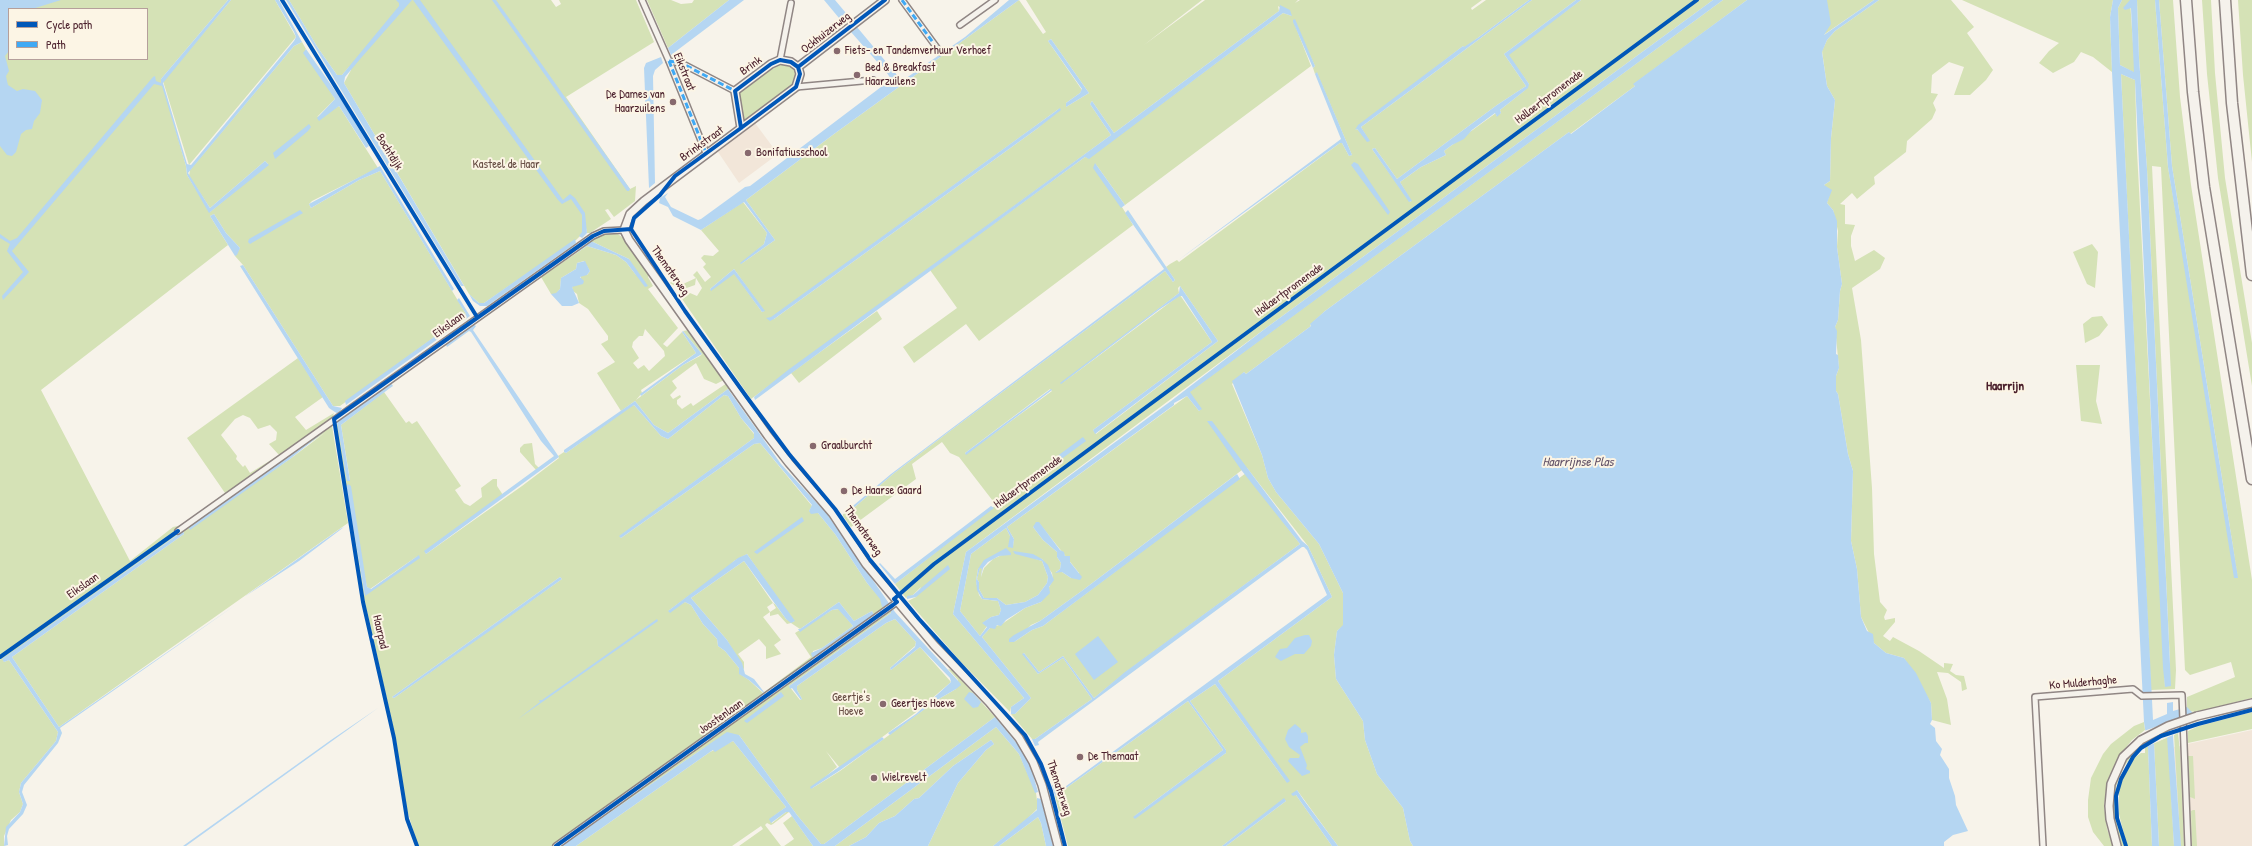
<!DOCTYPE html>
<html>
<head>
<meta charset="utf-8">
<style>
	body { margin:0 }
	#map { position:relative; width:2252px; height:846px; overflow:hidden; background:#f7f3ea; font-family:"Patrick Hand",sans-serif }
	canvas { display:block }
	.legend { position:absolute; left:8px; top:8px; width:140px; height:52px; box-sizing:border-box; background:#fcf5e5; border:1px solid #b59f9b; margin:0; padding:5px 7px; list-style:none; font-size:12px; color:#4a1f2b }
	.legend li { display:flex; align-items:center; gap:8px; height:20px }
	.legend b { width:20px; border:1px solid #b59f9b }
</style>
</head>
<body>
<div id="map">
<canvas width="2252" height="846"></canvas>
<ul class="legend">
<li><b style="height:5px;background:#0057b8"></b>Cycle path</li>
<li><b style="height:5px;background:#3fa9f5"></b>Path</li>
</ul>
</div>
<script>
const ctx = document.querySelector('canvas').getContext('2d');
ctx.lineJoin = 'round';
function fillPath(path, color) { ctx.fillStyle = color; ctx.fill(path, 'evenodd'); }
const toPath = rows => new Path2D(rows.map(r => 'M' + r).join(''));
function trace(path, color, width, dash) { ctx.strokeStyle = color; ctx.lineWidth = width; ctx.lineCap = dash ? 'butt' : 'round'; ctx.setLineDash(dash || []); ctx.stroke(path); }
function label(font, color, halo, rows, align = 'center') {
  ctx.font = font + ' "Patrick Hand",sans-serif'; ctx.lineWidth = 4; ctx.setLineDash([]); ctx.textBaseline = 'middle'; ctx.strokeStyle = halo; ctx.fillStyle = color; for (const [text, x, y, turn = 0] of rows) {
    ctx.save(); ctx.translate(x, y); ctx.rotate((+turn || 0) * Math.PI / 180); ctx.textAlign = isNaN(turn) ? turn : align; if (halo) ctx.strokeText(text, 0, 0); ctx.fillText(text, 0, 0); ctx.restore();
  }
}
fillPath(toPath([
	[755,123,778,154,739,183,718,152],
	[2252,730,2252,846,2180,846,2174,747]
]), '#f2e6d9');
fillPath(toPath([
	[0,0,228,0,161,79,186,166,187,175,210,212,268,164,265,161,210,208,189,176,190,170,294,46,302,42,306,49,305,50,335,99,317,117,339,106,378,168,312,201,309,204,311,208,359,180,380,171,466,314,340,406,333,406,243,265,235,256,240,248,226,233,214,214,210,216,228,245,41,390,130,561,173,527,182,525,225,493,187,438,298,358,323,397,295,417,306,430,334,413,327,430,332,426,348,523,59,727,12,657,184,534,183,531,3,659,4,662,9,660,58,732,56,741,21,783,19,792,23,804,20,812,11,820,4,836,4,846,0,846],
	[9,9,147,9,147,59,9,59],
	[243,415,250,418,258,429,270,425,277,432,276,440,269,444,279,455,250,473,245,465,243,467,236,459,237,456,221,435,235,419],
	[326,432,290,459,189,528,250,484],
	[231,0,275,0,296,37,189,165,163,81],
	[289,0,551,0,556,7,561,4,559,0,636,0,654,42,566,97,630,189,636,186,635,201,614,217,608,209,605,210,611,219,590,233,587,233,585,223,582,234,576,240,484,303,479,303,469,294,344,83,351,70,349,67,342,75,337,75,318,48],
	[647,0,671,0,681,4,692,3,694,0,729,0,668,48],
	[1019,0,1043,34,1046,32,1026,0,1202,0,1144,45,1205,0,1298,0,1295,3,1300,0,1482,0,1471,8,1472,10,1486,0,1529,0,1479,37,1464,48,1463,46,1355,130,1357,129,1369,141,1361,127,1532,0,1576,0,1504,54,1526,86,1497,105,1397,179,1375,148,1372,149,1410,202,1411,201,1400,182,1421,167,1446,155,1444,151,1452,145,1496,113,1496,116,1501,113,1500,110,1524,91,1529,84,1507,54,1581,0,1713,0,1266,328,966,552,953,614,1024,698,1011,707,1010,712,961,662,908,601,916,597,921,587,913,595,906,598,895,584,996,505,959,457,950,453,942,442,912,464,916,479,851,527,843,516,843,514,849,512,893,474,946,434,1165,271,1173,282,1175,280,1166,267,1170,264,1177,260,1179,262,1340,143,1342,143,1349,156,1352,155,1317,73,1315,74,1313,68,1315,66,1293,20,1311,66,1125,205,1095,163,1133,225,979,341,966,324,914,363,903,347,957,308,930,270,1085,157,1089,158,1283,13,1292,16,1278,6,1279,11,1114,133,1092,101,1090,104,1111,135,751,399,682,299,690,293,697,296,702,288,696,278,695,285,681,290,670,283,674,279,683,284,696,278,693,275,697,271,705,282,711,277,703,267,706,264,701,258,704,255,713,256,719,251,701,230,743,202,767,233,764,244,741,264,775,240,746,200,834,134],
	[1051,39,1089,93,1066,107,1066,103,1080,93,1082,90,1048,41],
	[1060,108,1038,128,774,319,768,317,771,318],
	[734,269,764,311,762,312,734,273,711,290,710,289],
	[1180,286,1218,341,1096,434,1093,430,1212,342,1180,295,1061,384,1179,293,1178,288],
	[1050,389,1052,391,966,454,965,453],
	[1723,0,1747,0,1634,84,1635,86,1570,134,1569,132,1325,311,1310,325,1311,326,1246,374,1244,372,1232,384,1262,455,1268,478,1276,492,1319,544,1343,593,1343,626,1337,631,1334,655,1336,679,1363,721,1365,740,1377,774,1403,808,1410,841,1413,846,1338,846,1297,790,1296,795,1332,846,1226,846,1286,801,1284,799,1222,846,1068,846,1055,796,1188,701,1223,750,1133,817,1226,753,1226,750,1190,701,1215,684,1287,783,1218,681,1332,597,1308,546,1247,468,1242,470,1083,590,1040,621,1031,625,1014,642,1032,630,1043,626,1246,473,1300,544,1126,672,1094,698,1063,656,1039,672,1024,653,1023,654,1038,674,1063,658,1092,699,1035,739,1032,739,1011,714,1015,714,1031,698,982,637,990,628,1002,624,1025,608,1041,602,1053,580,1052,573,1042,559,1015,552,1042,561,1048,577,1047,583,1038,595,1025,602,1006,605,997,598,984,598,979,589,979,582,977,579,980,567,982,569,981,577,984,568,993,559,1004,554,1011,555,1005,549,978,569,976,581,979,595,982,599,998,601,1001,610,999,615,991,617,983,623,987,626,980,636,960,611,971,554,1006,528,1010,536,1011,547,1013,546,1014,539,1007,527,1187,396,1199,411,1201,409,1189,392],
	[1039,523,1079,573,1071,578,1062,572,1056,572,1060,569,1061,563,1057,557,1057,552,1043,540,1033,527],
	[1827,0,1874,0,1822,36],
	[1879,0,1951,0,1974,27,1967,33,1993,70,1986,80,1970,95,1954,95,1964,67,1949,62,1932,75,1931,93,1938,94,1933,103,1936,110,1932,119,1907,141,1906,152,1874,177,1875,184,1857,199,1852,193,1840,204,1845,205,1845,224,1855,225,1851,236,1851,246,1855,261,1874,250,1885,258,1880,269,1852,288,1861,340,1872,488,1874,554,1880,602,1887,610,1884,617,1885,620,1895,618,1895,622,1883,636,1890,641,1893,637,1919,651,1944,668,1944,663,1953,664,1950,671,1956,675,1964,676,1967,689,1962,691,1961,682,1948,673,1937,672,1947,699,1951,725,1932,720,1931,703,1904,658,1886,653,1874,643,1861,617,1857,569,1851,541,1853,471,1848,454,1838,394,1836,391,1836,376,1839,368,1835,327,1838,320,1840,291,1842,284,1837,247,1838,231,1833,210,1827,203,1829,196,1824,185,1830,181,1831,138,1835,100,1827,86,1822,51,1827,40,1835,31],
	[1962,0,2113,0,2110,17,2112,72,2093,57,2081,52,2074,62,2053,73,2039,63,2049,51,2059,43],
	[2122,0,2130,0,2135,73,2120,65,2118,8],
	[2137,0,2155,0,2168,167,2238,578,2172,166,2159,0,2173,0,2180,97,2191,185,2252,580,2252,698,2197,712,2187,711,2187,697,2235,677,2231,662,2190,675,2185,670,2161,167,2152,166,2176,670,2175,689,2151,690,2121,74,2135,80,2137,151,2165,687,2170,663,2147,169,2139,58],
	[2202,0,2211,0,2215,73,2225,178,2252,343,2252,386,2218,178,2207,74],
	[2238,0,2252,0,2252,162,2243,75],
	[783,62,790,64,797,70,797,84,750,119,744,119,741,113,738,92],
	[609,233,618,234,623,238,649,275,648,277,653,286,648,289,678,328,663,344,667,347,682,332,696,353,641,390,642,393,636,400,683,365,700,356,702,354,683,331,689,330,724,380,716,384,704,379,696,363,672,381,677,388,670,395,673,399,680,395,681,397,677,400,677,404,682,409,691,403,693,406,727,383,740,402,728,389,668,433,654,425,635,401,621,411,597,373,615,362,601,344,608,340,608,336,588,309,579,303,577,294,573,291,572,287,581,279,581,275,587,275,590,271,584,261,577,263,576,269,561,278,560,289,556,294,551,294,541,277,587,246,616,255,626,262,636,275,629,259,593,242,585,246,593,238],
	[645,329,664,351,665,356,649,371,644,365,638,369,633,363,639,358,632,347,633,342,639,336,643,336],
	[2092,244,2098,252,2095,288,2087,284,2073,252],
	[877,311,882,319,799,383,791,373],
	[2102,316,2108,325,2099,336,2085,343,2083,324,2092,317],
	[2076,365,2100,365,2096,401,2102,424,2081,421],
	[384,392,406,423,409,421,412,424,417,421,461,486,455,490,464,503,470,506,482,497,481,488,493,479,497,479,497,486,503,495,425,551,426,554,522,486,559,458,558,456,564,452,566,453,631,406,634,405,661,436,668,439,724,395,728,396,741,418,754,434,754,438,620,536,621,538,754,444,760,443,812,506,809,511,818,513,835,534,867,583,891,610,891,613,789,686,800,700,802,699,797,690,797,686,886,623,895,619,916,642,915,646,890,668,891,670,920,647,951,682,915,713,840,768,826,751,837,767,811,789,840,771,937,700,956,689,958,680,948,669,952,670,995,717,824,844,821,844,797,815,739,735,704,748,561,846,418,846,405,803,396,740,364,598,335,425,338,424,347,480,350,480,341,425],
	[346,487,367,587,370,589,419,555,365,595],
	[747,554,794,622,786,619,775,604,773,603,776,608,770,612,767,607,773,603,744,561,691,598,727,640,744,670,744,662,738,654,759,639,766,647,766,659,781,654,774,645,781,640,763,617,770,612,770,616,778,614,787,624,791,623,800,629,839,602,854,621,872,611,874,615,812,656,813,651,822,648,853,626,839,609,832,610,795,633,811,657,763,693,749,680,740,674,739,668,725,651,718,646,717,639,703,624,691,605,685,602,668,611,731,565,734,561],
	[560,577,562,579,501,622,394,698,392,697],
	[532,443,535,464,539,468,536,470,520,452,520,448,524,444],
	[2252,712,2252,729,2188,743,2188,731,2199,726],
	[2144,722,2145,730,2132,740,2123,751,2107,783,2104,806,2107,829,2113,846,2104,846,2093,832,2088,817,2088,800,2091,778,2103,754,2111,744,2134,726],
	[996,727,1019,754,1036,793,1038,808,1026,820,993,846,928,846,958,783,986,750,994,744,991,740,953,766,919,798,914,799,895,816,879,823,866,837,849,846,835,846],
	[2178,733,2180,751,2184,846,2181,846,2180,835,2174,735],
	[2168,737,2174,846,2159,846,2154,743],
	[733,741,786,807,770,819,772,823,786,812,789,812,773,824,771,825,767,823,765,825,781,846,739,846,763,829,761,826,732,846,576,846,710,752],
	[2140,745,2123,768,2116,787,2115,809,2124,846,2121,846,2113,813,2113,791,2121,768,2132,753],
	[2148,746,2152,846,2127,846,2119,814,2119,789,2123,777,2133,759,2141,753,2145,753,2145,748],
	[2188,756,2193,756,2195,799,2190,797],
	[2193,810,2195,810,2197,846,2192,846,2191,811],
	[792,816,813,846,784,846,794,839,783,823],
	[1038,817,1041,823,1046,846,999,846]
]), '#d5e2b6');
fillPath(toPath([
	[0,0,61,0,32,9,9,9,9,51,5,56,9,71,6,76,7,81,8,85,17,91,23,89,35,91,42,100,40,113,34,121,32,129,26,130,21,134,16,152,12,156,7,155,0,146],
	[228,0,231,0,163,83,187,164,191,165,294,41,296,37,294,32,275,0,279,0,302,42,294,46,188,173,210,208,265,161,269,165,209,213,187,175,186,166,162,86,154,84,12,251,29,272,3,300,2,296,23,272,7,251,10,244,0,238,0,234,10,241,17,238,153,77,155,76,156,81,161,83,161,79],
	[286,0,289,0,318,48,337,75,342,75,399,6,399,3,396,0,412,0,361,58,345,77,344,83,464,286,461,286],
	[413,0,420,0,563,200,570,194,575,198,585,213,587,233,582,238,579,236,582,232,582,215,571,199,562,204,558,200],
	[492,0,496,0,521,35,630,189,629,191,627,191],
	[729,0,744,0,671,55,668,48],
	[824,0,835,0,851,19,844,24],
	[1009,0,1019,0,834,134,746,200,775,240,741,264,740,263,764,244,767,233,744,202,701,230,673,216,668,207,659,203,660,198,668,193,665,197,671,207,698,220,701,219,745,187,750,186,885,84,893,82,887,73,851,32,857,27,902,81,965,37],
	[1529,0,1532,0,1361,127,1370,141,1367,142,1357,129,1355,130,1358,125,1463,46,1464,47,1479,37],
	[1576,0,1581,0,1509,55,1529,84,1528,88,1500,110,1501,113,1497,117,1495,113,1472,130,1464,139,1452,145,1444,151,1446,155,1421,167,1400,182,1412,201,1409,202,1372,149,1375,148,1397,179,1497,105,1526,86,1504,54],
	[1713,0,1723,0,1190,392,1202,409,1199,411,1187,396,1174,403,1174,405,1007,527,1014,539,1013,548,1008,547,1010,536,1006,528,971,554,960,611,980,636,987,627,982,623,991,617,999,615,1001,610,998,601,982,599,977,590,976,581,978,569,984,560,1006,548,1011,553,1011,555,999,556,988,562,983,568,981,577,982,569,980,568,977,579,979,582,979,589,984,598,997,598,1006,605,1025,602,1038,595,1047,583,1048,577,1042,561,1015,554,1013,551,1033,554,1042,559,1048,565,1054,580,1049,587,1050,593,1041,602,1025,608,1006,620,1001,626,997,625,995,629,990,628,982,637,1031,698,1015,714,1011,714,1011,707,1024,698,953,614,966,552,1171,401,1266,328],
	[1747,0,1827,0,1831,24,1824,35,1874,0,1879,0,1835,31,1827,40,1822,52,1827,86,1835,100,1831,138,1830,181,1824,185,1832,190,1827,203,1833,210,1837,221,1837,247,1842,284,1840,291,1838,320,1835,327,1837,331,1836,354,1838,355,1839,368,1836,376,1836,391,1838,394,1848,454,1853,471,1851,541,1857,569,1861,617,1867,631,1873,634,1874,643,1886,653,1904,658,1916,673,1931,703,1932,720,1930,724,1935,728,1936,741,1942,749,1940,755,1949,769,1949,778,1955,796,1956,805,1968,831,1953,835,1944,842,1944,846,1413,846,1410,841,1403,808,1377,774,1365,740,1363,721,1336,679,1334,655,1337,631,1343,625,1343,593,1319,544,1276,492,1268,478,1262,455,1232,381,1244,372,1246,374,1311,326,1310,324,1325,311,1569,132,1571,134,1635,86,1633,84],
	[2113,0,2122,0,2118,8,2120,65,2134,72,2131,8,2125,10,2123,8,2130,0,2137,0,2139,58,2147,169,2171,686,2165,687,2163,668,2135,80,2121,74,2153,720,2167,714,2167,703,2173,702,2173,711,2187,707,2192,712,2192,715,2172,722,2181,846,2174,846,2167,737,2154,743,2159,846,2152,846,2148,748,2144,722,2112,72,2110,17],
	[2155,0,2159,0,2172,166,2238,578,2234,578,2168,167],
	[1280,5,1290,10,1292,16,1283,13,1089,159,1085,157,755,400,754,397,788,370,1111,135,1090,104,1092,101,1114,133,1279,11],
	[1295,19,1315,66,1313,68,1293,22,1293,20],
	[1051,39,1089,93,1066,107,1066,103,1080,93,1082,89,1048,41],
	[306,49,343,102,369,146,366,148,339,106,319,121,317,118,335,99,303,53],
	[661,57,663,63,655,70,653,76,655,183,649,188,644,68,646,63],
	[1317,72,1352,155,1349,156,1342,143,1340,143,1177,261,1341,139,1315,74],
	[1060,108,1061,110,1038,128,774,319,770,321,766,318,771,317],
	[309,124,311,127,308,131,275,159,273,153],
	[1354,162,1358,164,1390,212,1388,215,1351,165],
	[1095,163,1125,205,1121,208,1093,168],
	[380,166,454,289,452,291,380,171,359,180,311,208,309,204],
	[300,210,303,213,250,244,248,242,249,239],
	[1128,210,1175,280,1173,282,1165,271,946,434,893,474,849,512,848,510,891,474,1164,269,1125,213],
	[214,214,226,233,240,248,237,255,235,256,210,216],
	[575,239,576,243,487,306,480,306,473,301,469,294,479,303,484,303],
	[590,242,593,242,629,259,648,286,645,287,626,262,616,255,587,246,573,255],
	[585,261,590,271,587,275,580,277,584,281,583,284,572,287,579,303,572,306,562,306,551,294,556,293,560,289,561,278,576,269,577,263],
	[243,265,333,406,342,408,338,414,329,408,240,266],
	[734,269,765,311,762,312,734,274,711,291,710,289],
	[1180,286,1218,341,1095,434,1093,430,1212,342,1182,296,1180,296,1160,309,1061,384,1060,383,1179,293],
	[459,298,470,316,346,405,345,401,466,314,457,300],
	[473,324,476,326,473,330,559,457,426,554,424,551,554,456,541,441,471,332,469,331,447,347,445,343],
	[683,331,702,354,683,365,641,396,640,394,696,353,682,332],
	[391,383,393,386,390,388,341,425,350,481,347,481,337,422],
	[728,389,781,464,827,514,895,612,960,683,961,685,956,689,937,700,890,735,888,733,916,714,951,682,950,678,920,647,891,670,890,668,915,647,916,642,895,619,886,623,797,686,797,690,802,699,801,700,792,688,790,689,789,686,891,613,891,610,888,606,882,607,880,599,867,583,835,534,818,513,811,514,809,511,812,505,760,443,754,444,621,538,619,536,754,438,754,433,741,418,728,396,724,395,668,439,661,436,634,405,566,453,564,452,564,450,635,401,654,425,668,433],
	[1051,389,1052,390,966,455,965,453],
	[1207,421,1212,421,1302,541,1308,546,1332,597,1218,681,1290,781,1287,783,1215,684,1190,701,1226,750,1226,753,1135,819,1133,817,1223,750,1188,701,1055,796,1052,785,1055,785,1058,792,1327,595,1307,550,1304,547,1302,547,1038,742,1039,745,1035,746,1032,739,1035,739,1092,699,1063,658,1038,674,1022,654,1024,653,1039,672,1063,656,1094,698,1125,672,1300,544,1242,471],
	[325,431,290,459,190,530,189,528,197,522],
	[1083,437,1086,441,1004,501,1001,498],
	[1237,474,1240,479,1043,626,1032,630,1014,642,1009,642,1009,639,1014,635,1040,621,1083,590],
	[348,484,351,486,367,587,371,589,419,555,420,558,365,596,346,487],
	[991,506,994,508,895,584,879,564,880,563,895,579],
	[802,517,804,521,757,554,754,552],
	[1036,522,1039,522,1060,550,1064,552,1065,556,1070,556,1070,562,1082,577,1080,580,1071,578,1062,572,1055,573,1060,569,1061,563,1057,557,1057,552,1043,540,1033,527],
	[344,527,299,561,244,597,340,529],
	[183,531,184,534,12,657,59,727,237,604,60,728,62,733,58,743,24,785,22,792,27,805,23,814,9,829,7,836,8,845,4,846,6,827,20,812,23,804,19,792,21,783,56,741,58,732,9,660,4,662,2,659],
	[747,554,795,621,791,623,786,619,744,561,691,598,727,640,742,663,745,674,754,679,764,692,764,693,749,680,739,674,739,668,725,651,718,646,717,639,703,624,691,605,685,602,670,613,668,611,738,558],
	[948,565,950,569,916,597,907,599,907,596,913,595],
	[560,577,562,579,491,630,394,698,392,697],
	[839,602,854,621,872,611,874,615,818,656,812,657,811,653,822,648,853,626,838,609,832,610,800,632,798,629,800,629],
	[657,619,658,621,518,719,540,702,539,700,542,700],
	[1305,635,1309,635,1312,641,1311,646,1304,654,1295,654,1281,661,1275,657,1280,649,1287,648,1295,638],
	[1098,636,1118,662,1094,680,1075,654],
	[781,692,784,696,747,723,744,721],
	[969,692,973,693,981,702,978,707,973,708,964,699],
	[378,708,186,846,183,846,331,740],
	[995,717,1023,751,1032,771,1038,792,1035,793,1019,754,996,727,835,846,813,846,789,812,786,812,771,823,769,819,786,807,733,741,715,752,713,750,710,752,576,846,561,846,727,732,739,735,797,815,821,844,824,844],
	[1295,724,1301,729,1301,733,1306,732,1308,736,1308,743,1305,743,1300,747,1307,765,1306,769,1310,771,1310,773,1302,776,1288,761,1290,758,1299,758,1300,755,1289,747,1285,739,1288,730],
	[882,737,884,739,839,771,811,789,810,787],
	[991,740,994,744,986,750,958,783,928,846,849,846,866,837,879,823,895,816,914,799,919,798,953,766],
	[1297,790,1303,799,1338,846,1332,846,1296,795,1293,796,1291,794],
	[1037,798,1041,799,1042,803,1053,846,1046,846,1041,823,1038,817,999,846,993,846,1037,810],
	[1284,798,1286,801,1226,846,1222,846]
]), '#b5d6f2');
fillPath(toPath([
	[2194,713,2194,716,2175,723,2175,734,2146,747,2144,731]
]), '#f7f3ea');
const street = toPath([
	[642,0,669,61,706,153],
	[902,0,940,52],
	[960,25,995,0],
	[780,60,791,3],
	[669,61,681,63,735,91],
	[796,87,873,80],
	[178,531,593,236,604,231,624,230],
	[556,846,897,602],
	[2043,846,2035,697,2133,689,2142,696,2182,695,2188,846]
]);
const secondary = toPath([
	[798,67,885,0],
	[741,128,735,91,771,64,780,60,791,62,798,67,800,74,796,87,644,201,630,214,624,230,629,240,768,436,789,463,833,514,866,564,934,645,989,702,1019,738,1033,762,1042,785,1058,846],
	[2197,716,2252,703],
	[2117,846,2110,819,2109,806,2111,784,2123,757,2141,740]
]);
const highway = toPath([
	[2186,0,2193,92,2204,187,2252,479],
	[2225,0,2232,103,2252,275]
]);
trace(street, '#908684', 8);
trace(secondary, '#908684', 10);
trace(highway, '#908684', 13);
trace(street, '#f5f2ec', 5);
trace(secondary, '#f5f2ec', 7);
trace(highway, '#f5f2ec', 10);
const secondaryBridge = toPath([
	[2141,740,2168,726,2197,716]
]);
trace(secondaryBridge, '#908684', 10, []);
trace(secondaryBridge, '#f5f2ec', 7);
trace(toPath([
	[902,0,940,52],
	[669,61,706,153],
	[669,61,681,63,735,91]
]), '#3fa9f5', 3, [6, 3]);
trace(toPath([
	[282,0,477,317],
	[798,67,885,0],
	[631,229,685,311,746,396,789,454,835,509,871,561,919,619,1025,735,1041,764,1051,791,1065,846],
	[631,229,634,218,660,195,675,176,741,128,796,87,800,74,798,67,791,62,780,60,771,64,735,91,741,128],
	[0,657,178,531],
	[417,846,407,819,394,738,363,602,334,419,593,236,604,231,631,229],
	[556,846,893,605,897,602,894,599,934,564,1697,0],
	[2126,846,2117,818,2116,796,2121,779,2133,757,2141,748,2161,736,2198,724,2252,710]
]), '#0057b8', 4);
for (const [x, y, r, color] of [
	[837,51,4,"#87696e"],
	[857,75,4,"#87696e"],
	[673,102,4,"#87696e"],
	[748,153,4,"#87696e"],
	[813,446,4,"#87696e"],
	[844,491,4,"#87696e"],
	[883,704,4,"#87696e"],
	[1080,757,4,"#87696e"],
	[874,778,4,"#87696e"]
]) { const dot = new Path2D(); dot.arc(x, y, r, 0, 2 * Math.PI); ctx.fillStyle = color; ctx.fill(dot); trace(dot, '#fcf5e5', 1.5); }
label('12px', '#4a1f2b', '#fcf5e5', [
	["Ockhuizerweg",826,33,-38],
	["Brink",751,66,-36],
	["Eikstraat",684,72,68],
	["Hollaertpromenade",1549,97,-37],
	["Brinkstraat",702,144,-36],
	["Bochtdijk",389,152,58],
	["Thematerweg",670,271,55],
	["Hollaertpromenade",1289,290,-36],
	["Eikslaan",449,325,-36],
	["Hollaertpromenade",1028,482,-36],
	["Thematerweg",863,531,55],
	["Eikslaan",83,586,-35],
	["Haarpad",380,632,77],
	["Ko Mulderhaghe",2083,683,-5],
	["Joostenlaan",721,717,-35],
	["Thematerweg",1059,788,72]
]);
label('12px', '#4a1f2b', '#fcf5e5', [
	["Fiets- en Tandemverhuur Verhoef",845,51],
	["Bed & Breakfast",865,68],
	["Haarzuilens",865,82],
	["De Dames van",665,95,"right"],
	["Haarzuilens",665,109,"right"],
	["Bonifatiusschool",756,153],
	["Graalburcht",821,446],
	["De Haarse Gaard",852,491],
	["Geertjes Hoeve",891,704],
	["De Themaat",1088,757],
	["Wielrevelt",882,778]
], 'left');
label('12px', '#664c43', '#fcf5e5', [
	["Kasteel de Haar",506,165],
	["Geertje's",851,698],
	["Hoeve",851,712]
]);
label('bold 13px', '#4a1f2b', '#fcf5e5', [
	["Haarrijn",2005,387]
]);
label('italic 13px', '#625268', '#fcf5e5', [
	["Haarrijnse Plas",1578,463]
]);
</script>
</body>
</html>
